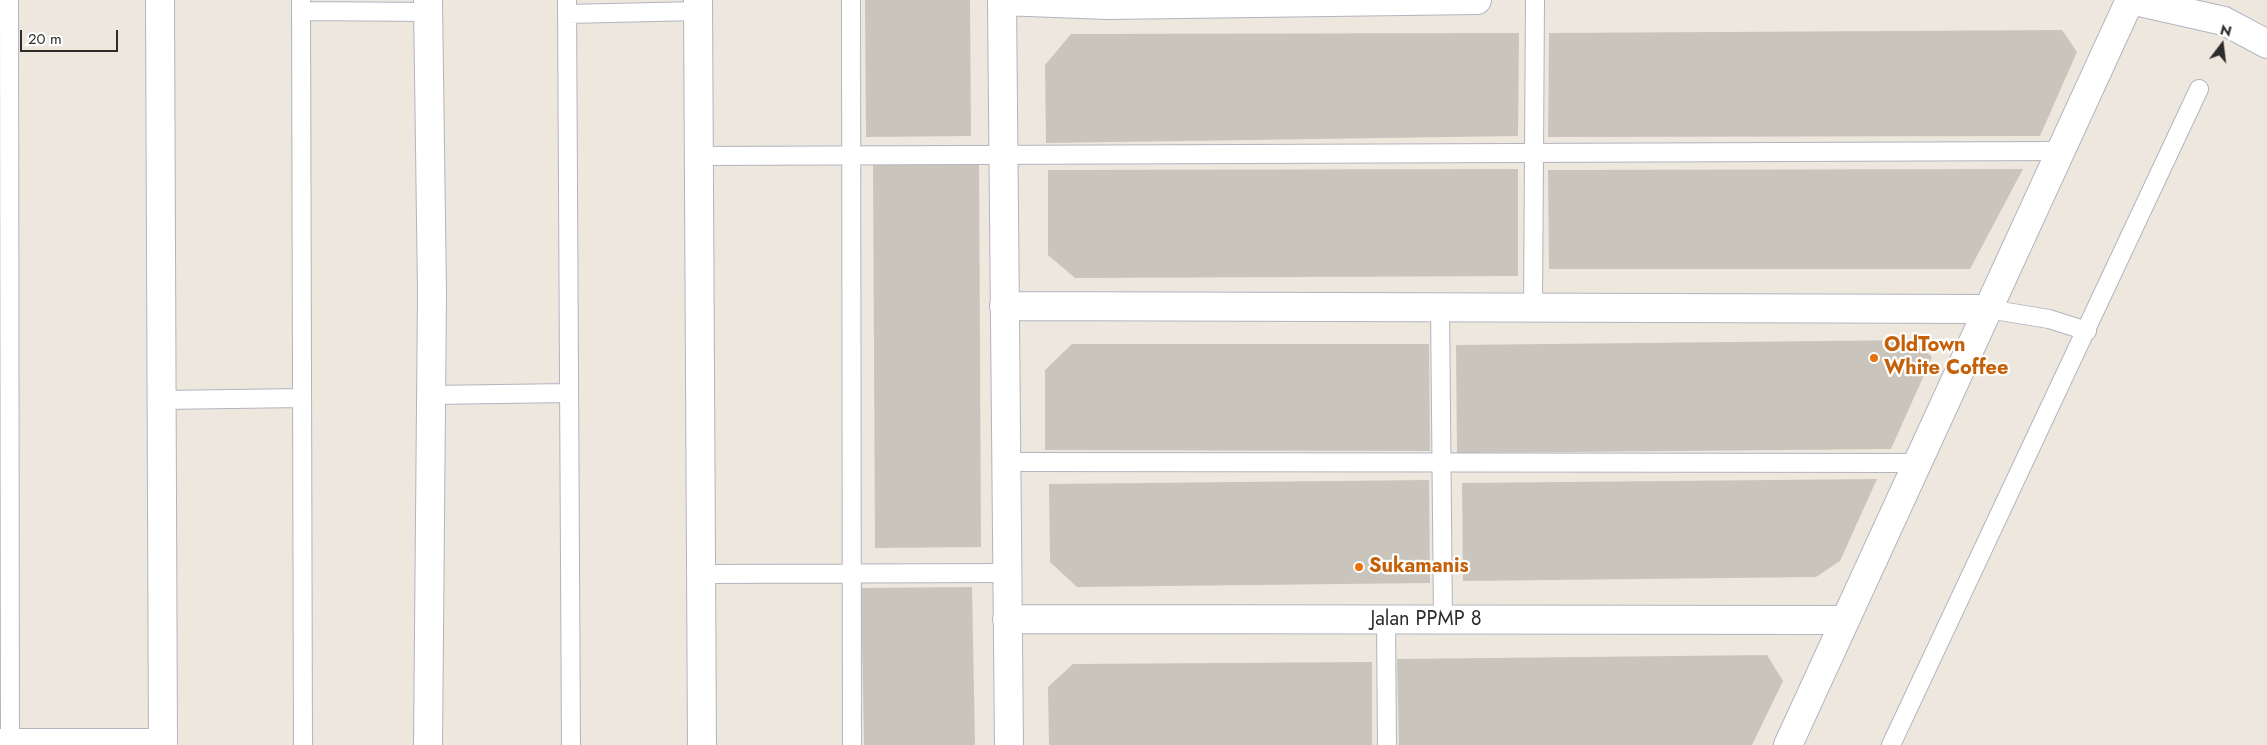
<!DOCTYPE html>
<html>
<head>
<meta charset="utf-8">
<style>
	body { margin:0 }
	#map { position:relative; width:2267px; height:745px; overflow:hidden; background:#eee7de; font-family:Jost,sans-serif }
	canvas { display:block }
	.north { position:absolute; left:2197px; top:20px; width:50px; height:50px; -webkit-text-stroke:4px #fff; paint-order:stroke; rotate:15deg; font-size:14px; font-weight:700; line-height:20px; text-align:center; color:#2c2c2c }
	.north::after { content:''; display:block; margin:auto; width:18px; height:22px; background:#2c2c2c; clip-path:polygon(50% 0,100% 100%,50% 72%,0 100%) }
	.scale { position:absolute; left:20px; top:30px; width:98px; height:22px; box-sizing:border-box; border:2px solid #2c2c2c; border-top:0; padding-left:6px; font-size:15px; line-height:18px; white-space:nowrap; color:#2c2c2c; -webkit-text-stroke:4px #fff; paint-order:stroke }
</style>
</head>
<body>
<div id="map">
<canvas width="2267" height="745"></canvas>
<div class="north">N</div>
<div class="scale">20 m</div>
</div>
<script>
const ctx = document.querySelector('canvas').getContext('2d');
ctx.lineJoin = 'round';
function fillPath(path, color) { ctx.fillStyle = color; ctx.fill(path, 'evenodd'); }
const toPath = rows => new Path2D(rows.map(r => 'M' + r).join(''));
function trace(path, color, width, dash) { ctx.strokeStyle = color; ctx.lineWidth = width; ctx.lineCap = dash ? 'butt' : 'round'; ctx.setLineDash(dash || []); ctx.stroke(path); }
function label(font, color, halo, rows, align = 'center') {
  ctx.font = font + ' Jost,sans-serif'; ctx.lineWidth = 4.5; ctx.setLineDash([]); ctx.textBaseline = 'middle'; ctx.strokeStyle = halo; ctx.fillStyle = color; for (const [text, x, y, turn = 0] of rows) {
    ctx.save(); ctx.translate(x, y); ctx.rotate((+turn || 0) * Math.PI / 180); ctx.textAlign = isNaN(turn) ? turn : align; if (halo) ctx.strokeText(text, 0, 0); ctx.fillText(text, 0, 0); ctx.restore();
  }
}
fillPath(toPath([
	[865,0,970,0,971,136,866,137],
	[2062,30,2077,52,2040,136,1548,137,1549,33],
	[1519,33,1518,136,1046,143,1045,65,1071,34],
	[979,160,981,547,875,548,873,161],
	[1518,169,1518,276,1075,278,1048,255,1048,170],
	[2023,169,1970,269,1549,269,1548,170],
	[1913,340,1932,357,1891,449,1457,453,1456,345],
	[1072,344,1429,344,1430,451,1045,450,1045,370],
	[1877,479,1840,561,1816,577,1463,581,1462,483],
	[1429,480,1430,583,1077,587,1050,562,1049,484],
	[972,587,975,745,864,745,861,588],
	[1767,655,1783,681,1752,745,1399,745,1397,659],
	[1372,662,1372,745,1049,745,1048,687,1073,664]
]), '#c9c5bc');
const service = toPath([
	[9,0,10,742],
	[301,0,303,745],
	[567,0,571,745],
	[851,0,852,745],
	[301,11,428,12],
	[567,14,698,11],
	[699,156,2061,151],
	[1440,307,1443,620],
	[1533,307,1535,0],
	[1988,309,2049,319,2087,331],
	[431,395,569,393],
	[162,400,302,398],
	[1006,462,1917,463],
	[701,574,1007,573],
	[1386,620,1387,745],
	[1891,745,2199,89]
]);
const minor = toPath([
	[160,0,163,745],
	[428,0,432,293,428,745],
	[698,0,702,745],
	[1002,0,1009,745],
	[2131,0,2224,21,2267,44],
	[1002,1,1108,5,1477,0],
	[1004,306,1988,309],
	[1007,619,1845,620],
	[0,743,163,743],
	[1788,745,2130,0]
]);
trace(service, '#b2b4c0', 20);
trace(minor, '#b2b4c0', 30);
trace(service, '#fff', 18);
trace(minor, '#fff', 28);
for (const [x, y, r, color] of [
	[1874,358,5,"#e8710a"],
	[1359,567,5,"#e8710a"]
]) { const dot = new Path2D(); dot.arc(x, y, r, 0, 2 * Math.PI); ctx.fillStyle = color; ctx.fill(dot); trace(dot, '#fff', 2); }
label('bold 20px', '#c56008', '#fff', [
	["OldTown",1884,346],
	["White Coffee",1884,369],
	["Sukamanis",1369,567]
], 'left');
label('20px', '#2c2c2c', '#fff', [
	["Jalan PPMP 8",1426,620]
]);
</script>
</body>
</html>
